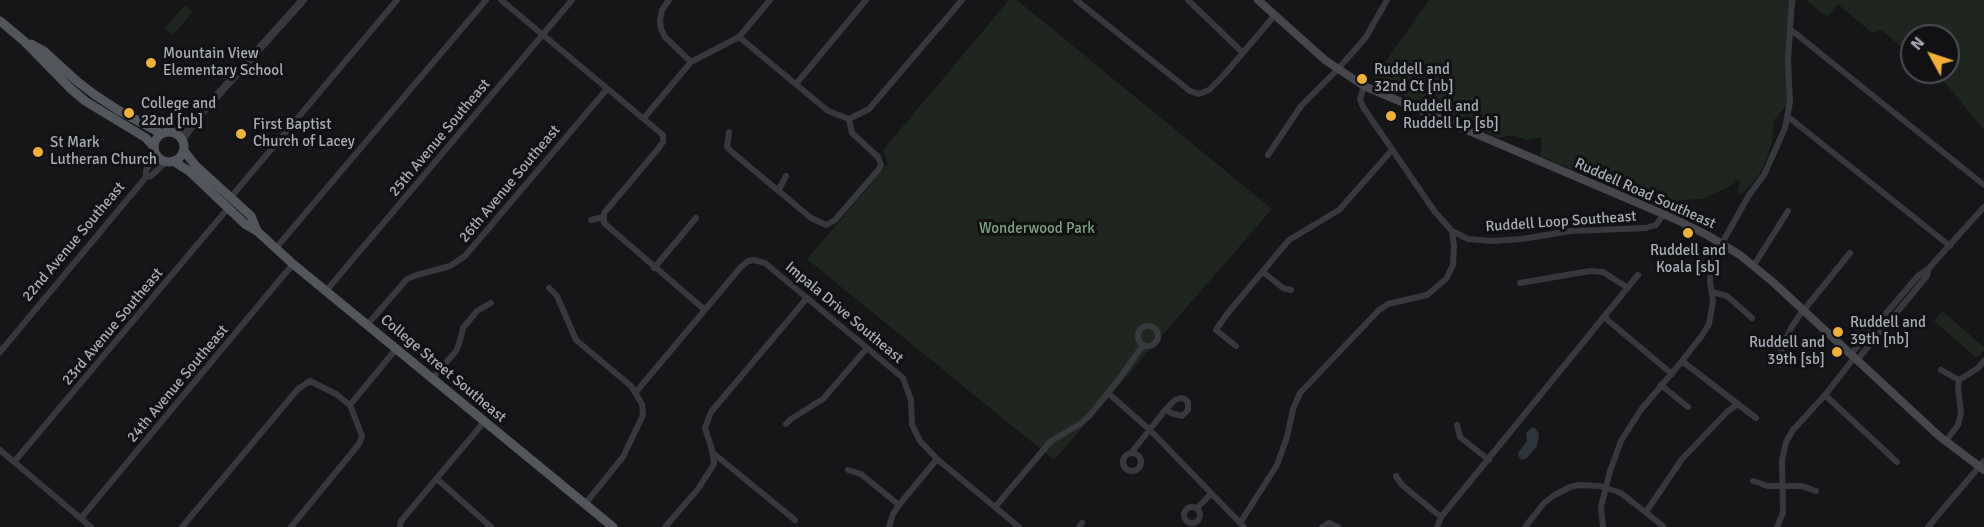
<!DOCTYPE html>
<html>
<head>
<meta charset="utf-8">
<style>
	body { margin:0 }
	#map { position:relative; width:1984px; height:527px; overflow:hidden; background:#161618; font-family:Signika,sans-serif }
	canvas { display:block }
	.north { position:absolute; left:1900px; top:24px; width:60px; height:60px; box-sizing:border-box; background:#111113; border:2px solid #4d4f55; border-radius:50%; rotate:310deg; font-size:16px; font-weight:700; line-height:24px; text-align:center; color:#a8adb8 }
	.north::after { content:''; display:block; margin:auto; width:21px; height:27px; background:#f2b134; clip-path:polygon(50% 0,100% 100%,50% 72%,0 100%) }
</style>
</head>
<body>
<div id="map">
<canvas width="1984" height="527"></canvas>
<div class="north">N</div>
</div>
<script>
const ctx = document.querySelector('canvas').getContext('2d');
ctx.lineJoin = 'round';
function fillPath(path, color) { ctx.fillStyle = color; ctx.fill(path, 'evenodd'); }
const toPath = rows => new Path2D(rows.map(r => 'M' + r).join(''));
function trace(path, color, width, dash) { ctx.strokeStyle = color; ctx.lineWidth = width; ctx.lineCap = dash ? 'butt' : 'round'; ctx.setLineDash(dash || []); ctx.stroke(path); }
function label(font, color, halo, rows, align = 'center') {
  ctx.font = font + ' Signika,sans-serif'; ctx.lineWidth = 6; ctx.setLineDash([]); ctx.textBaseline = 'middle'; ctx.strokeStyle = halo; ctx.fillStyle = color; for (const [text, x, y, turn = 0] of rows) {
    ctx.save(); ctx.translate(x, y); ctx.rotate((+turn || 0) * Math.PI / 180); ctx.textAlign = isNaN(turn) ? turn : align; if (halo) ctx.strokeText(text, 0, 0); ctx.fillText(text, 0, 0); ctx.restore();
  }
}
fillPath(toPath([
	[1009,0,1017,0,1272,209,1054,460,807,259,866,190,887,163,883,150],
	[1429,0,1797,0,1790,23,1790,102,1774,120,1772,143,1767,158,1758,177,1742,194,1737,193,1740,181,1736,180,1730,186,1703,199,1679,200,1670,210,1540,156,1542,141,1541,137,1527,140,1512,135,1499,138,1372,81],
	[1806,0,1984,0,1984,130,1943,80,1933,72,1948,72,1948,36,1912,36,1912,56,1881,30,1872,33,1838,4,1827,17],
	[185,5,193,12,173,35,165,28],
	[1942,311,1984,347,1984,351,1977,358,1934,321]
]), '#1e261f');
fillPath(toPath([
	[1532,427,1535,428,1539,434,1537,446,1527,458,1522,460,1519,457,1518,453,1527,441,1526,433]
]), '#2c353c');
trace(toPath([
	[501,0,663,135,663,142,658,149,604,213,604,223,705,310],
	[669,0,662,10,660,20,661,29,665,37,691,62],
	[1076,0,1190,91,1199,94,1209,90,1224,75,1275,15],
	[1188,0,1242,52],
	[1790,29,1984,185],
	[739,37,828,111,849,119],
	[796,84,866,0],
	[1364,86,1360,99,1363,107,1435,212,1452,231,1468,239,1494,241,1522,239,1571,231,1646,228,1656,225,1663,215],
	[1787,116,1950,246],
	[644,118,691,62,739,37,770,0],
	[849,119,869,109,962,0],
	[729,132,727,147,733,153,811,218,826,225,835,220,879,169,881,165,878,157,852,133,849,119],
	[1268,155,1301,106,1338,69,1366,37,1387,0],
	[146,177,146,171,155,152],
	[778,191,786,176],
	[231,197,397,0],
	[591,220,604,217],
	[276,248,486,0],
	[1754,265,1788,211],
	[654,268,696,218],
	[1929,268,1984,207],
	[1263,272,1283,288,1291,290],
	[1520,283,1590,271,1603,272,1628,288],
	[549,288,557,296,576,340,631,386,642,404,643,415,623,457,585,504],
	[326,291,572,0],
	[1712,292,1727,296,1752,318],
	[1604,317,1672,374],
	[367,325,407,279,417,275,450,266,465,256,607,89],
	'1138 336a10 10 0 1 1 20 0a10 10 0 1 1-20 0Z',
	[1236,346,1216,330,1227,314,1289,240,1339,210,1392,150],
	[0,352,146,177,151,176,166,162],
	[1851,354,1918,276,1929,268,1927,276,1857,360],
	[1779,356,1791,328,1799,316,1850,253],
	[1682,361,1756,418],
	[1941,370,1959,380],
	[432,379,456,351,459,344,463,328,477,311,491,303],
	[1661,385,1688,407],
	[636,392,740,268,748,261,754,260,765,263,903,378,911,400,912,425,920,441,937,459,1019,527],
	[1108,393,1150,430,1244,527],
	[1825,395,1897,462],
	[1181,398,1185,399,1188,402,1188,410,1182,416,1171,413,1166,409,1175,400,1181,398],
	[350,405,396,349],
	[786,424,791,419,823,399,867,348],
	[1457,425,1460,437,1489,460],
	[1946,441,1958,425,1961,413,1958,388,1959,380,1978,368,1984,361],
	[0,450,91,527],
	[713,453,795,520],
	[1131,453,1166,409],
	'1123 462a9 9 0 1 1 18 0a9 9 0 1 1-18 0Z',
	[14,462,229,207],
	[848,470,861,474,899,505],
	[1396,476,1402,485,1441,517],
	[437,479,491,527],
	[1753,481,1768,486,1802,486,1816,491],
	'1184 515a8 8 0 1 1 16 0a8 8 0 1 1-16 0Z',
	[995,507,1051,441,1080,424,1089,416,1117,382,1143,345],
	[1197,508,1211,494],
	[1646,512,1682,459,1727,412,1738,404],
	[81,518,293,264],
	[1240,523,1277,465,1287,437,1293,409,1300,393,1379,310,1388,304,1427,295,1446,279,1453,265,1454,246,1452,231],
	[182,527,298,389,310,381,336,394,350,405,362,436,359,444,291,527],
	[400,527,401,521,484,422],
	[665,527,698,489,714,464,712,450,705,428,711,412,807,298],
	[889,527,893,514,899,505,937,459],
	[1079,527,1082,523],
	[1322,527,1329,523,1338,527],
	[1437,527,1441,517,1638,275],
	[1525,527,1544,503,1553,496,1570,487,1579,485,1600,486,1621,493,1663,526],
	[1603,527,1601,507,1610,471,1621,441,1640,411,1682,361,1703,334,1709,324,1713,301,1710,282,1711,267,1717,252,1749,195,1764,175,1785,128,1790,102,1788,61,1792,0],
	[1777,527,1783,513,1782,460,1786,442,1793,430,1825,395,1854,358],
	[1928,527,1984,461]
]), '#37383d', 6);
trace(toPath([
	[173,133,193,121],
	[182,140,197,118,303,0]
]), '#37383d', 8);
trace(toPath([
	[1258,0,1325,60,1364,86,1675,219,1707,235,1740,255,1774,283,1939,436,1984,470]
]), '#45474d', 8);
trace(toPath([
	[0,21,24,41,71,89,85,101,146,138,154,147],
	[31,44,44,51,78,82,95,95,118,110,162,134],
	'154 147a15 15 0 1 1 30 0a15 15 0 1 1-30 0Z',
	[184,151,195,165,251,216,257,231],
	[173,161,189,171,245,224,257,231,293,264,613,527]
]), '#53555c', 9);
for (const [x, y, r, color] of [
	[151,63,6,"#f2b134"],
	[1362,79,6,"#f2b134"],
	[129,113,6,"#f2b134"],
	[1391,116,6,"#f2b134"],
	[241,134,6,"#f2b134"],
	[38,152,6,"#f2b134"],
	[1688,233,6,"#f2b134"],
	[1838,332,6,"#f2b134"],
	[1837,352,6,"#f2b134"]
]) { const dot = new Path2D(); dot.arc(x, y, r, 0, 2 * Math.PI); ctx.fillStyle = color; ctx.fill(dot); trace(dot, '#111113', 2); }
label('15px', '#a8adb8', '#111113', [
	["Mountain View",163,54],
	["Elementary School",163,71],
	["Ruddell and",1374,70],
	["32nd Ct [nb]",1374,87],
	["College and",141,104],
	["22nd [nb]",141,121],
	["Ruddell and",1403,107],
	["Ruddell Lp [sb]",1403,124],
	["First Baptist",253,125],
	["Church of Lacey",253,142],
	["St Mark",50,143],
	["Lutheran Church",50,160],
	["Ruddell and",1688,251,"center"],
	["Koala [sb]",1688,268,"center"],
	["Ruddell and",1850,323],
	["39th [nb]",1850,340],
	["Ruddell and",1825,343,"right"],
	["39th [sb]",1825,360,"right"]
], 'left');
label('15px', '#a8adb8', '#111113', [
	["25th Avenue Southeast",440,138,-50],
	["26th Avenue Southeast",510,184,-50],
	["Ruddell Road Southeast",1645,194,24],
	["Ruddell Loop Southeast",1561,222,-4],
	["22nd Avenue Southeast",74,242,-50],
	["Impala Drive Southeast",844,313,40],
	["23rd Avenue Southeast",113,327,-50],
	["College Street Southeast",443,369,40],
	["24th Avenue Southeast",178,384,-50]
]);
label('15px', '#7fa381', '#111113', [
	["Wonderwood Park",1037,229]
]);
</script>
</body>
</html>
